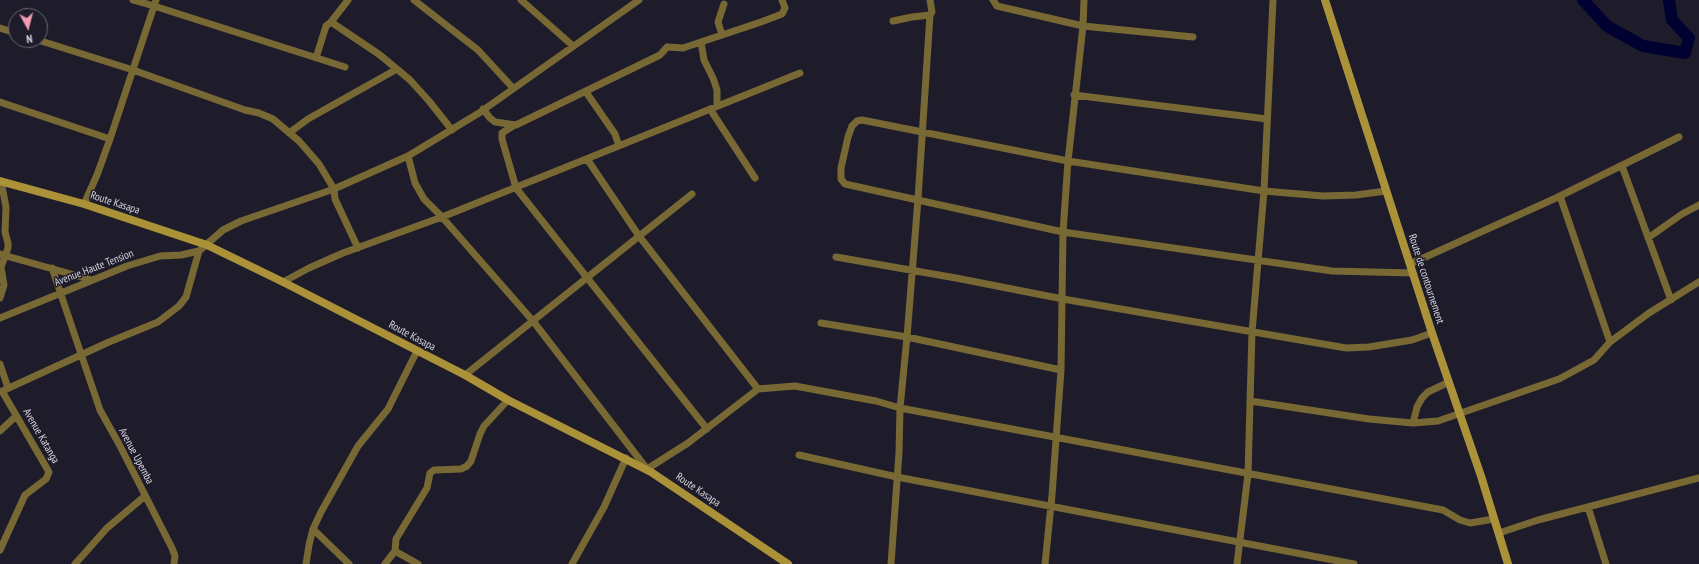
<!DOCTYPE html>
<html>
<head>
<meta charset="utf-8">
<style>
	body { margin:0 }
	#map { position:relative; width:1699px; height:564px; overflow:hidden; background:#1e1c2a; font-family:"PT Sans Narrow",sans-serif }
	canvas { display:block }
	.north { position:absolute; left:8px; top:8px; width:40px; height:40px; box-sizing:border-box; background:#1e1c2a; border:1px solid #686672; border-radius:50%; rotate:173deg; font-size:11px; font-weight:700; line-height:16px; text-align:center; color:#d6d5df }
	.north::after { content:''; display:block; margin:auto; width:14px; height:18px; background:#f19ab3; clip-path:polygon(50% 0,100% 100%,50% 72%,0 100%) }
</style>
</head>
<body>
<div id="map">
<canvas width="1699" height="564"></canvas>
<div class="north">N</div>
</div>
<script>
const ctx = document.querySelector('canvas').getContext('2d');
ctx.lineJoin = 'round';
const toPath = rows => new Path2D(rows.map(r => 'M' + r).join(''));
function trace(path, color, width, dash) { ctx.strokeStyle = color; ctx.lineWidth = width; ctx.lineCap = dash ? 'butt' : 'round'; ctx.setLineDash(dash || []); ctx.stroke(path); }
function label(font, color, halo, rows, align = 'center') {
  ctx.font = font + ' "PT Sans Narrow",sans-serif'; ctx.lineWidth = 3; ctx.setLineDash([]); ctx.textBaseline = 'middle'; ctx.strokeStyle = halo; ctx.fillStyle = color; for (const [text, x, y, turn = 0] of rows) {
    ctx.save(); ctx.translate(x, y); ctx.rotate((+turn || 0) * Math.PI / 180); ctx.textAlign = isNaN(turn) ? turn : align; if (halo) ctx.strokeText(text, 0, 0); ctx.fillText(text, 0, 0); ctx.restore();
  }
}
trace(toPath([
	[1583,0,1607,26,1643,46,1685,53,1689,38,1672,20,1669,0]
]), '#000031', 12);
trace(toPath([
	[156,0,154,6,345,67],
	[414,0,478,50,513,88],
	[521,0,573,46],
	[993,0,997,6,1083,26,1193,37],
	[893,21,912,17,930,15,932,12,930,0],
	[331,22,380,55,410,80,429,101,452,130],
	[0,28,16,33],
	[722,35,718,22,724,4],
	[38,40,133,70,245,110,259,113,273,119,299,141,319,164,334,189,335,199,358,248],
	[701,42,704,60,713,78,717,90,717,106],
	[316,58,326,26,331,22,348,0],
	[586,92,615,134,619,146],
	[1074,95,1267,119],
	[0,102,110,139],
	[483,109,490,118,495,122,516,125,660,55,667,47,683,48,761,22,782,14,785,8,782,0],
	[710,109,755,178],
	[513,126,502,133,502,139,516,188,707,429],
	[289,133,308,119,397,69],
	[408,156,415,183,424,199,442,217,533,321,647,469,688,443,758,389,795,386,876,401,900,408,1443,510,1460,520,1470,523,1494,519],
	[587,159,639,236,758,389],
	[1622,166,1671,300],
	[1386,191,1356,195,1323,196,1264,191,1068,161,862,120,857,121,852,126,848,137,841,168,841,179,845,184,1063,232,1332,271,1413,273],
	[1560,196,1610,342],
	[84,204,97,175,110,139,154,6,133,0],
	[1648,238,1682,214,1699,205],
	[0,254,92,280],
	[836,257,956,278,1063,299,1346,348,1369,347,1412,340,1432,333],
	[1410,264,1556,198,1679,137],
	[52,268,100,410,119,444,172,548,175,556,174,564],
	[283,282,309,268,343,253,442,217,800,73],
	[0,298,4,285,1,267,8,248,8,243,5,232,6,207,1,181],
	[0,318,127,266,160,256,181,255,199,251],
	[821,323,907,337,1061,370],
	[0,364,8,388],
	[465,375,692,194],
	[0,392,109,342,158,322,179,306,186,297,199,251,223,230,241,221,334,189,408,156,479,113,639,0],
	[1250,401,1369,419,1413,423,1438,421,1559,379,1594,360,1610,342,1649,313,1699,282],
	[1413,423,1417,407,1422,398,1428,392,1449,382],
	[0,431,16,416],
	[799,455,897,477,1354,564],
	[1588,507,1606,564],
	[313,529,349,564],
	[1499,533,1538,520,1699,478],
	[0,550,25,495,46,479,49,472,2,391],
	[395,551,418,564],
	[75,564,107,528,145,496],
	[306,564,309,545,313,529,321,512,358,446,388,409,417,351],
	[385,564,395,551,396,539,427,488,430,473,434,470,461,469,467,466,471,461,480,434,484,426,508,400],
	[572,564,604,507,626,458],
	[891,564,899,453,900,408,907,337,918,199,930,15],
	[1045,564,1052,495,1061,370,1063,232,1068,161,1083,26,1084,0],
	[1237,564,1248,474,1252,332,1264,191,1273,0]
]), '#776834', 7);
trace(toPath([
	[1325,0,1432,333,1481,476,1508,564],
	[0,181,84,204,207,245,283,282,465,375,508,400,651,472,788,564]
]), '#ab9239', 8);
label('11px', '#d6d5df', '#1e1c2a', [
	["Route Kasapa",115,203,18],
	["Avenue Haute Tension",94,268,-21],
	["Route de contournement",1426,279,72],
	["Route Kasapa",412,336,28],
	["Avenue Katanga",41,436,60],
	["Avenue Upemba",136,456,62],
	["Route Kasapa",698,490,34]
]);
</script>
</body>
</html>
